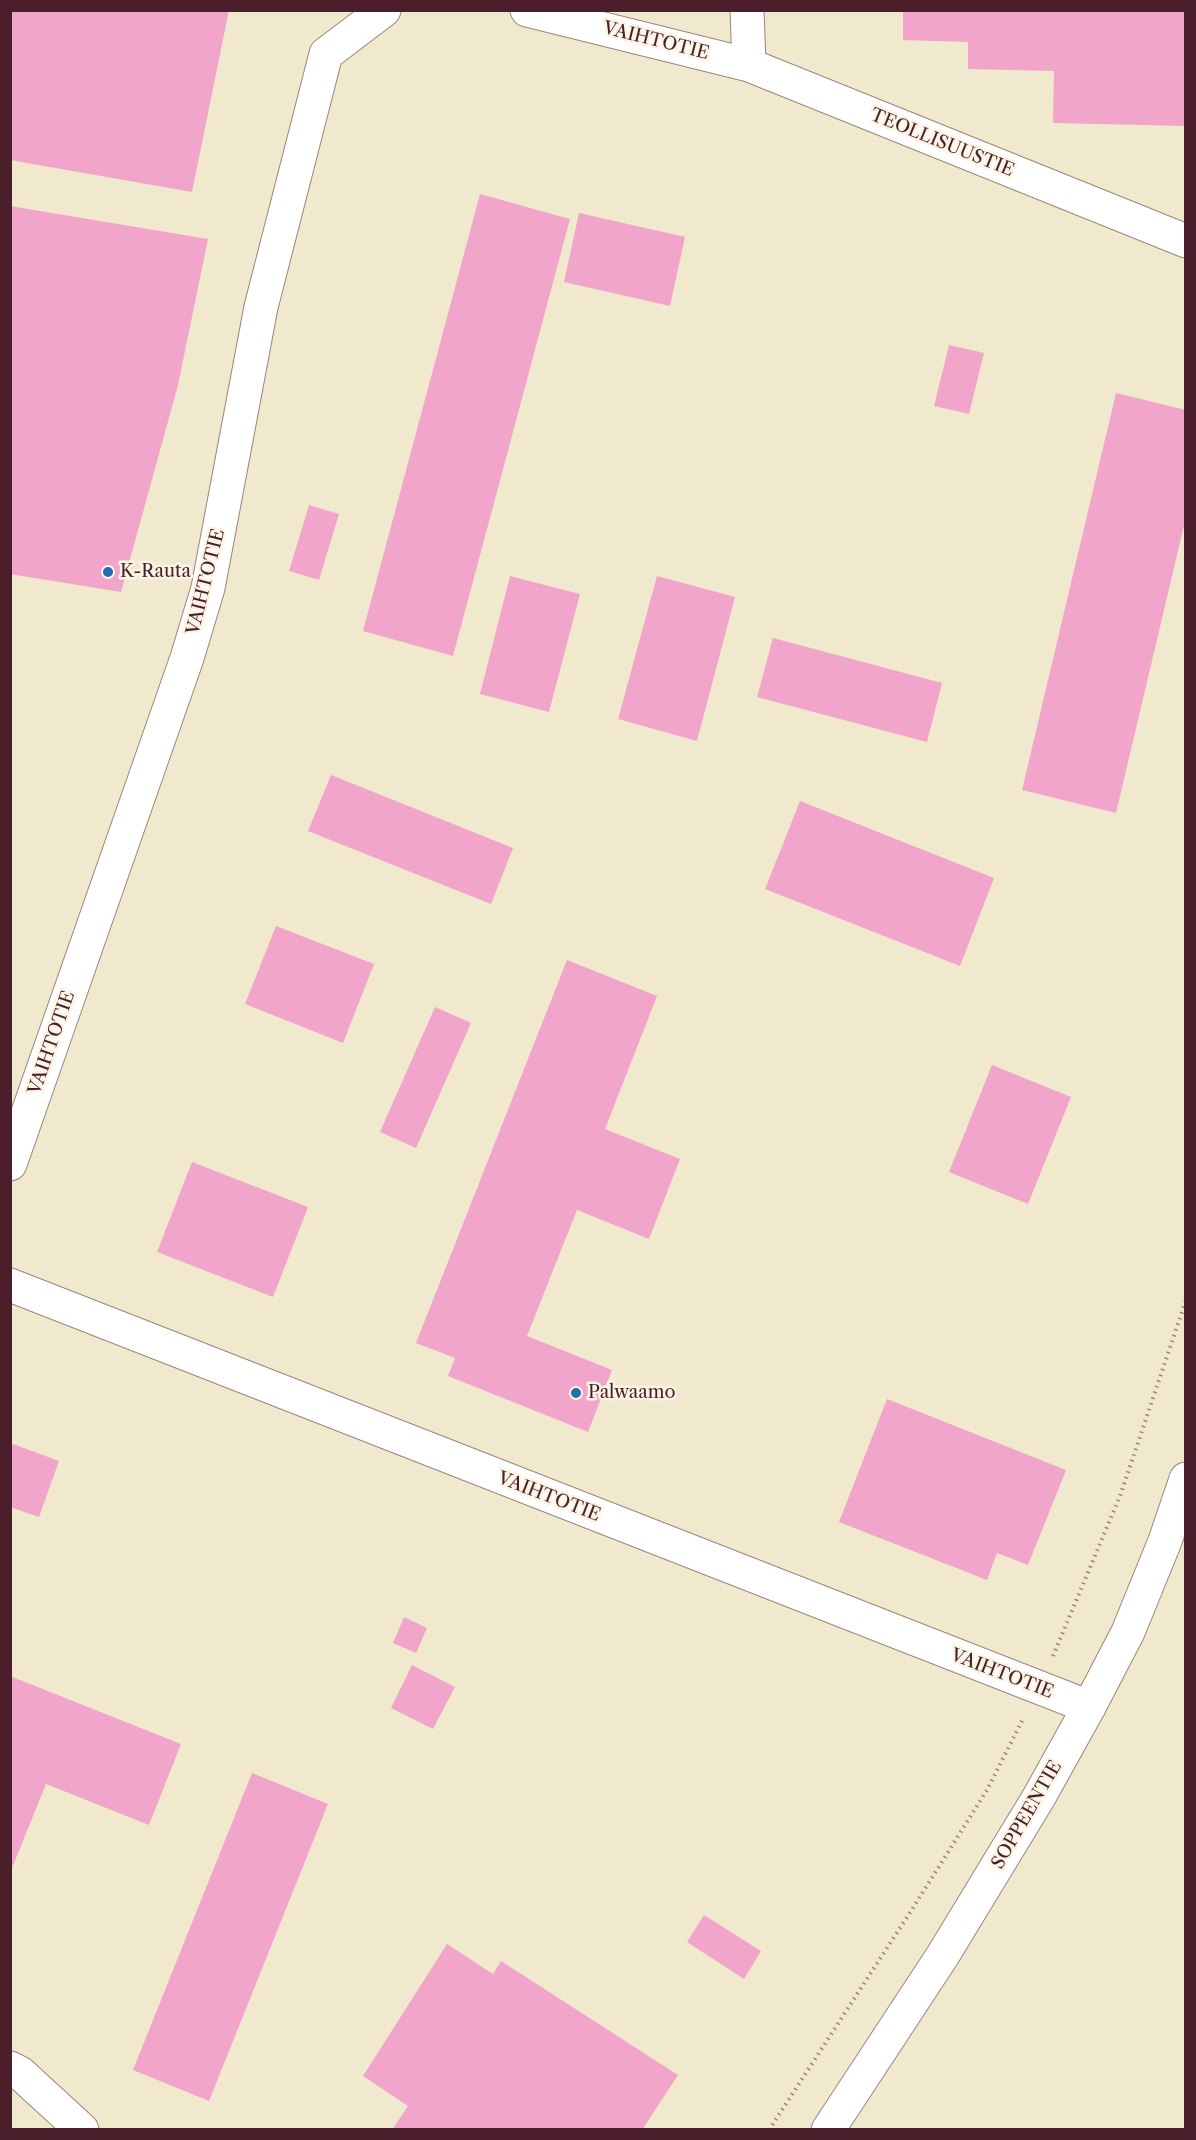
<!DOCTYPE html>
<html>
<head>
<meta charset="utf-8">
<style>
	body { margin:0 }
	#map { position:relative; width:1196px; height:2140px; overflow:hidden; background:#f0e9cd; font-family:"Libre Caslon Text",serif }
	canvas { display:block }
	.frame { position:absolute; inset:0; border:12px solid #4a1f2b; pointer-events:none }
</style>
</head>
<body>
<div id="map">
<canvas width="1196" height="2140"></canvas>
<div class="frame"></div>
</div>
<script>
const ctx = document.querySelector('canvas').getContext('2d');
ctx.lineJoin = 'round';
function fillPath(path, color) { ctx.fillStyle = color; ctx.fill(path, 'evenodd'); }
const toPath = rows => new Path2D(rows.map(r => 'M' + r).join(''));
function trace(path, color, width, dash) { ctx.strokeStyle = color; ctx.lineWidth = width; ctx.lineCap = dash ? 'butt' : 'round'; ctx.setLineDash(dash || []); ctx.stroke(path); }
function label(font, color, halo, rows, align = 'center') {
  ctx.font = font + ' "Libre Caslon Text",serif'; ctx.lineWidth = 5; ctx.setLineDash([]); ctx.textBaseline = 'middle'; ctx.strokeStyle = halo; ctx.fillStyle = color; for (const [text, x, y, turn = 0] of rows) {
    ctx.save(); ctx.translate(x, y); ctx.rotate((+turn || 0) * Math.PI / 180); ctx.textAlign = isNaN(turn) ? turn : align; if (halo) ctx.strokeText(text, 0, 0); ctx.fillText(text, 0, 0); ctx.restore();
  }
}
fillPath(toPath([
	[10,10,229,10,192,192,10,160],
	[903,10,1186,10,1186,126,1053,123,1054,71,968,69,968,42,903,40],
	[480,194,570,219,453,656,363,631],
	[10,206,208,239,178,385,121,592,10,574],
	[579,213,685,237,670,306,564,282],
	[949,345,984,353,969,414,934,406],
	[1116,393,1186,410,1186,517,1116,813,1022,790],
	[309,505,339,514,319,580,289,571],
	[510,576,580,594,549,712,480,694],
	[657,576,735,597,697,741,618,719],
	[773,638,942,683,927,742,757,697],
	[331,775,513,848,491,904,308,831],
	[800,801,994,878,960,966,765,889],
	[276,926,374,964,343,1043,245,1004],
	[567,960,657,996,605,1129,680,1159,649,1239,577,1210,527,1336,612,1370,588,1432,448,1376,455,1358,416,1343],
	[435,1007,471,1023,416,1148,380,1132],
	[992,1065,1071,1097,1028,1204,949,1172],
	[192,1162,308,1207,273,1297,157,1252],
	[887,1399,1066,1470,1028,1565,997,1553,987,1580,839,1522],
	[13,1444,59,1461,39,1517,10,1507,10,1450],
	[404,1617,427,1628,416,1653,393,1643],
	[412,1665,455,1687,433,1729,391,1708],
	[10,1676,181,1744,149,1825,46,1784,10,1873],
	[252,1773,328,1804,209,2101,133,2070],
	[704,1915,761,1951,744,1979,687,1942],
	[447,1944,493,1974,501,1961,678,2075,642,2130,392,2130,408,2106,363,2076]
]), '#f1a5cb');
const minor = toPath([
	[527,10,749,65],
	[747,10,749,65,1186,241],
	[10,1164,187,658,208,588,261,307,326,54,384,10],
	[10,1285,1089,1707],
	[10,2068,20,2073,82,2130]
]);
const major = toPath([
	[828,2130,943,1955,1039,1797,1089,1707,1128,1632,1165,1541,1186,1479]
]);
trace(minor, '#9d847c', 35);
trace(major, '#9d847c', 35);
trace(toPath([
	[1053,1656,1120,1496,1186,1300],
	[769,2130,911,1911,987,1790,1024,1717]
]), '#9d847c', 4, [1.5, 4.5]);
trace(minor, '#fff', 33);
trace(major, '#fff', 33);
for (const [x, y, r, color] of [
	[108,572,6,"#1f6fb2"],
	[576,1393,6,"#1f6fb2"]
]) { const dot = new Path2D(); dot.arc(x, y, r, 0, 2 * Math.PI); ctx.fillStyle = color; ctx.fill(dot); trace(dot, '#fcf5e5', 2); }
label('18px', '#4a1f2b', '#fcf5e5', [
	["VAIHTOTIE",656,41,14],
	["TEOLLISUUSTIE",942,143,22],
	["VAIHTOTIE",206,582,-76],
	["VAIHTOTIE",52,1043,-71],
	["VAIHTOTIE",549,1497,21],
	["VAIHTOTIE",1002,1674,21],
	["SOPPEENTIE",1027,1815,-60]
]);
label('18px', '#4a1f2b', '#fcf5e5', [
	["K-Rauta",120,572],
	["Palwaamo",588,1393]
], 'left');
</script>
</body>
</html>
